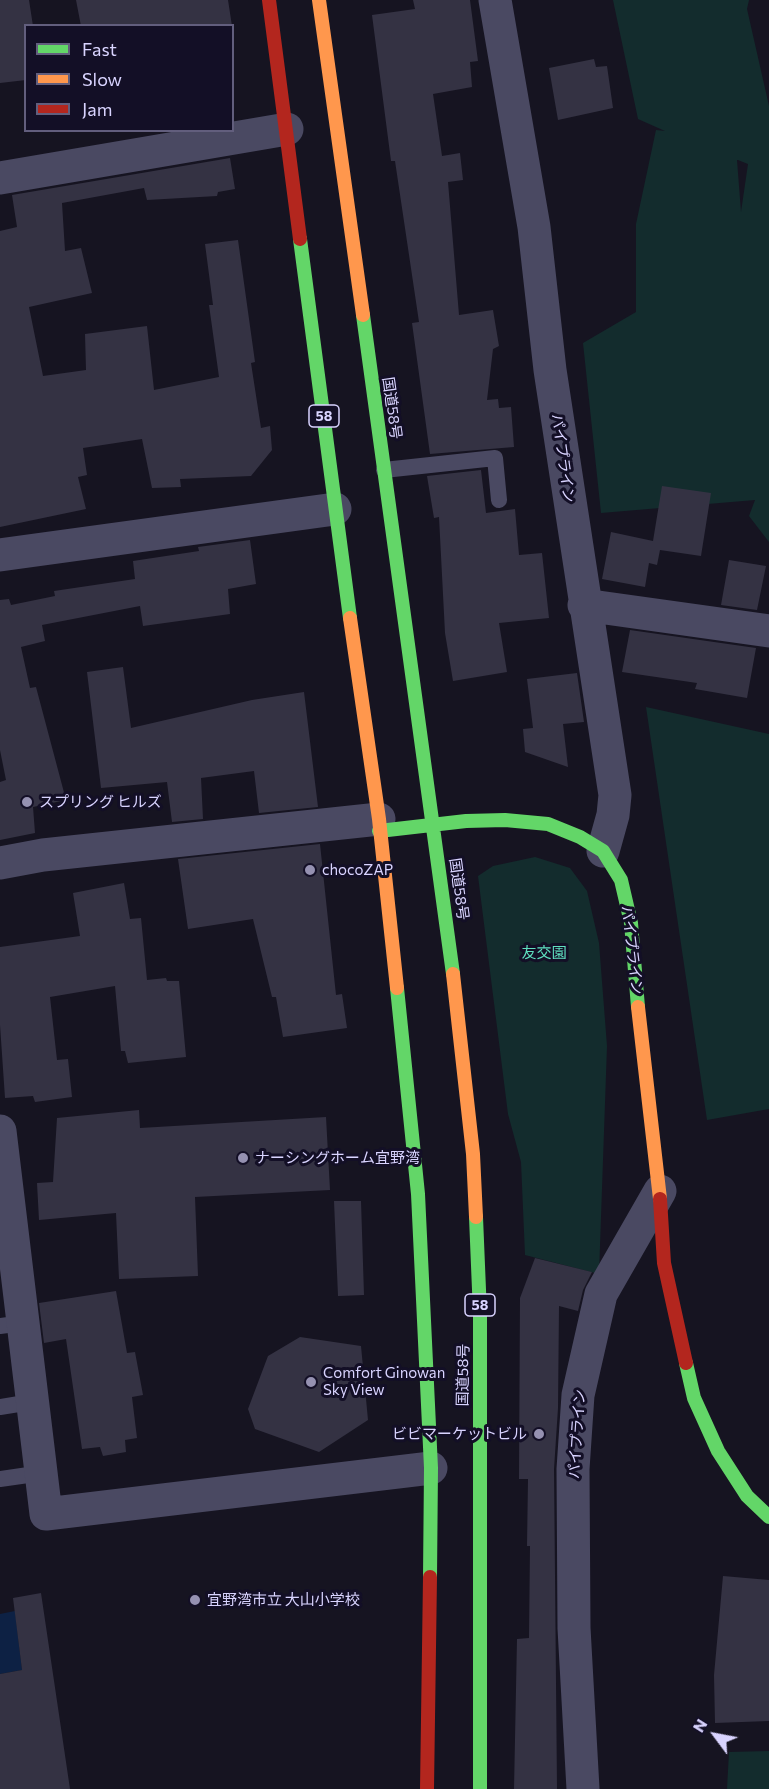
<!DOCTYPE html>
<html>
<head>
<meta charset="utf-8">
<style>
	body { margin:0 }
	#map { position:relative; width:769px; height:1789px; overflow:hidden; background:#161421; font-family:Commissioner,sans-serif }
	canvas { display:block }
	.legend { position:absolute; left:24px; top:24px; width:210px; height:108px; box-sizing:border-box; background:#130f26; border:2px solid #625e7d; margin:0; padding:8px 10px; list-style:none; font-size:18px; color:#d9d4ff }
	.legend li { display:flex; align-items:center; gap:12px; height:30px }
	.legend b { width:30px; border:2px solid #625e7d }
	.north { position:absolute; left:685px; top:1705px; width:60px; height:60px; -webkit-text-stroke:4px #130f26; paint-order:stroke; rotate:302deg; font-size:16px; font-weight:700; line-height:24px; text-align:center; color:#d9d4ff }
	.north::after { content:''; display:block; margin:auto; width:21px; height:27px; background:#d9d4ff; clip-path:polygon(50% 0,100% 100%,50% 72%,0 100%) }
</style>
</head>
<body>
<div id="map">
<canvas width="769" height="1789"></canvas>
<ul class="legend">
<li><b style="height:8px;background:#63d668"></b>Fast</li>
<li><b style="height:8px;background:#ff974d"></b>Slow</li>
<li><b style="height:8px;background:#b3261e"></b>Jam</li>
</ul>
<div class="north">N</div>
</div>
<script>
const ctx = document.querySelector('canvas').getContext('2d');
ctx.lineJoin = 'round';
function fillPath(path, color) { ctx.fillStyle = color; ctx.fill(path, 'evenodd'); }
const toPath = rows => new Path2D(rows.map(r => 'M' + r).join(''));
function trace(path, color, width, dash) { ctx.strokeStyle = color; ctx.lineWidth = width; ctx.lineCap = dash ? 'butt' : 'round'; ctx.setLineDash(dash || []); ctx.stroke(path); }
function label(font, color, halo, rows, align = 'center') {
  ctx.font = font + ' Commissioner,"Noto Sans JP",sans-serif'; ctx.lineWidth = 6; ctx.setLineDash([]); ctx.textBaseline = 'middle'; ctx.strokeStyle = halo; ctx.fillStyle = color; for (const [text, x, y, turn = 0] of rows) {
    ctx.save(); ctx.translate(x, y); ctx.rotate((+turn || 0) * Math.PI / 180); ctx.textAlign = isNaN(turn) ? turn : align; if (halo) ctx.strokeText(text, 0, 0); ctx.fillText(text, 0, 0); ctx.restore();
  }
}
fillPath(toPath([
	[613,0,749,0,747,9,769,106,769,542,749,516,755,500,601,513,583,343,636,312,636,224,656,130,665,131,638,119],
	[738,160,748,164,741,212,737,160],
	[646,707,769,734,769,1109,707,1120],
	[535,857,570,868,587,891,599,943,607,1046,599,1274,525,1255,521,1162,508,1114,478,876,493,866],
	[769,1751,769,1789,727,1789,729,1752]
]), '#132c2d');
fillPath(toPath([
	[15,1611,22,1670,0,1674,0,1614]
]), '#0d2144');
fillPath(toPath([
	[0,0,29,0,33,26,26,26,26,80,0,83],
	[76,0,228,0,232,26,81,26],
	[413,0,470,0,478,61,470,62,472,87,433,94,442,156,460,153,463,180,448,182,459,315,493,310,499,346,493,349,487,400,498,399,499,408,511,407,514,447,430,454,412,323,419,322,395,161,391,161,372,15,415,9],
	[594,59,596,67,607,66,613,108,558,120,549,68],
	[230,158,235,189,218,192,217,196,147,200,144,188,62,203,65,251,81,248,92,293,29,307,43,376,86,370,85,334,147,326,154,390,219,377,209,305,213,305,205,244,238,240,255,362,251,363,261,428,270,426,272,450,251,476,180,479,181,487,152,488,142,439,83,448,87,475,78,477,86,509,0,527,0,231,17,227,12,195],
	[481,470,486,513,515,509,519,555,542,553,549,618,499,623,507,672,453,681,445,633,439,517,434,518,427,476],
	[662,486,711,493,701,556,660,550,657,565,649,563,645,587,602,579,611,532,653,541],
	[250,540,256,584,228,589,230,614,143,626,140,606,42,625,45,641,21,647,30,688,36,687,66,800,33,807,35,833,0,840,0,782,6,780,0,750,0,600,9,599,11,605,55,596,54,591,135,579,133,561,199,551,198,547],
	[729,560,766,566,757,610,721,605],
	[630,630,756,648,747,698,695,689,697,683,622,672],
	[123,667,131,728,252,700,304,692,318,807,259,813,254,771,201,778,203,819,172,822,167,782,101,788,87,672],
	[577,673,584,722,563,724,568,767,525,752,523,729,533,728,527,679],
	[320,844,336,995,342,994,347,1028,283,1037,276,997,272,997,253,919,188,929,178,859],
	[124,883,130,919,141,918,147,980,166,978,167,981,179,981,186,1057,128,1063,125,1051,121,1051,115,986,50,997,57,1060,68,1059,72,1097,35,1102,33,1096,5,1098,0,1025,0,947,80,936,73,893],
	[139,1110,140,1128,326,1117,330,1190,195,1197,198,1276,119,1279,116,1213,39,1220,37,1183,53,1182,57,1118],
	[334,1201,361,1201,364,1295,338,1296],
	[535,1258,592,1272,583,1290,578,1311,559,1306,558,1408,554,1469,557,1789,514,1789,517,1639,529,1638,530,1546,527,1546,528,1479,519,1479,520,1298],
	[116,1291,127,1353,135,1352,143,1395,132,1397,137,1438,125,1440,126,1452,103,1456,100,1447,82,1449,66,1339,44,1343,39,1303],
	[300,1337,361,1346,368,1420,319,1452,255,1429,248,1409,268,1356],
	[723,1576,769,1580,769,1721,715,1723,714,1675],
	[41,1593,70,1789,0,1789,0,1674,22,1670,13,1598]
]), '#343243');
trace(toPath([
	[384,470,495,458,499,500],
	[0,1326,23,1323],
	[0,1407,31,1402],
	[0,1479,42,1473]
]), '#4a4962', 16);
trace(toPath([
	[495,0,534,227,550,370,615,795,613,815,603,851],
	[0,178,287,129],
	[0,555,335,509],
	[584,605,769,631],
	[0,863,43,855,379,819],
	[0,1131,46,1514,431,1468],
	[583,1789,574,1628,573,1469,578,1395,601,1294,660,1191]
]), '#4a4962', 33);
trace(toPath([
	[300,239,350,618],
	[363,315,453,974],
	[379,831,466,821,505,820,548,824,580,837,603,851,621,880,631,923,638,1007],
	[397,988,418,1194,431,1468,430,1577],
	[476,1217,480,1314,480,1789],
	[686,1363,694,1398,718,1451,747,1496,769,1517]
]), '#63d668', 14);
trace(toPath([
	[319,0,363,315],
	[350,618,379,819,397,988],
	[453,974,473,1154,476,1217],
	[638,1007,660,1199]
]), '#ff974d', 14);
trace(toPath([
	[269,0,300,239],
	[660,1199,664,1263,686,1363],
	[427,1789,430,1577]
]), '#b3261e', 14);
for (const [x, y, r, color] of [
	[27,802,6,"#9591b1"],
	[310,870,6,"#9591b1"],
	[243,1158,6,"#9591b1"],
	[311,1382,6,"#9591b1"],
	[539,1434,6,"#9591b1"],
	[195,1600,6,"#9591b1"]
]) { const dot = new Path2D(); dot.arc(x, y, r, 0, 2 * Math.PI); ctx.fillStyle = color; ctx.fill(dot); trace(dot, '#130f26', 2); }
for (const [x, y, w] of [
	[324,416,30],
	[480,1305,30]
]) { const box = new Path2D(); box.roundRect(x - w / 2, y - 11, w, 22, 4.5); ctx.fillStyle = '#130f26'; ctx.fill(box); trace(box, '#d9d4ff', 1.5); }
label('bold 14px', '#d9d4ff', null, [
	["58",324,416],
	["58",480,1305]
]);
label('15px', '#d9d4ff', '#130f26', [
	["国道58号",392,408,82],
	["パイプライン",563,458,82],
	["国道58号",459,889,82],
	["パイプライン",632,950,83],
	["国道58号",463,1375,-89],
	["パイプライン",577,1434,-86]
]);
label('15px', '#d9d4ff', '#130f26', [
	["スプリング ヒルズ",39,802],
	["chocoZAP",322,870],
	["ナーシングホーム宜野湾",255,1158],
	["Comfort Ginowan",323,1373],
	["Sky View",323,1390],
	["ビビマーケットビル",527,1434,"right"],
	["宜野湾市立 大山小学校",207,1600]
], 'left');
label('15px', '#5fe0c0', '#130f26', [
	["友交園",544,953]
]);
</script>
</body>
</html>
